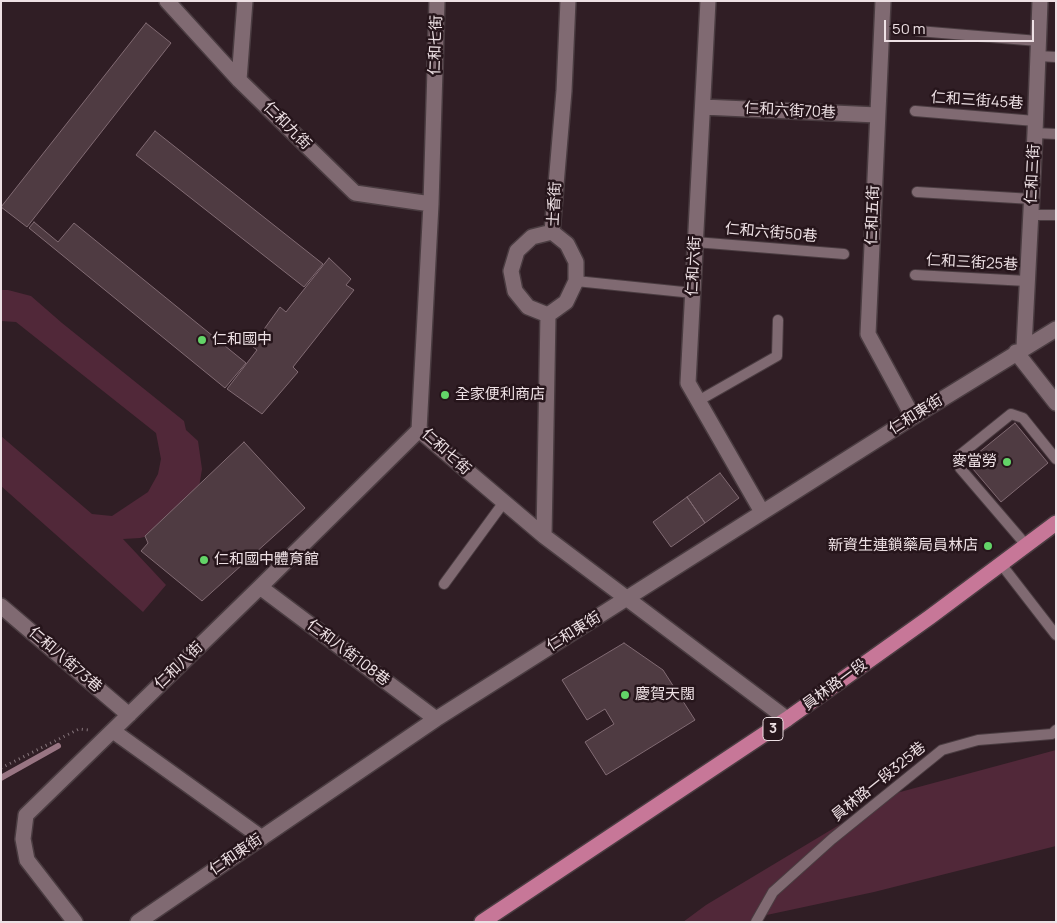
<!DOCTYPE html>
<html>
<head>
<meta charset="utf-8">
<style>
	body { margin:0 }
	#map { position:relative; width:1057px; height:923px; overflow:hidden; background:#301e25; font-family:Manrope,sans-serif }
	canvas { display:block }
	.frame { position:absolute; inset:0; border:2px solid #ede0e4; pointer-events:none }
	.scale { position:absolute; left:884px; top:20px; width:150px; height:22px; box-sizing:border-box; border:2px solid #ede0e4; border-top:0; padding-left:6px; font-size:15px; line-height:18px; white-space:nowrap; color:#ede0e4; -webkit-text-stroke:4px #26151b; paint-order:stroke }
</style>
</head>
<body>
<div id="map">
<canvas width="1057" height="923"></canvas>
<div class="frame"></div>
<div class="scale">50 m</div>
</div>
<script>
const ctx = document.querySelector('canvas').getContext('2d');
ctx.lineJoin = 'round';
function fillPath(path, color) { ctx.fillStyle = color; ctx.fill(path, 'evenodd'); }
const toPath = rows => new Path2D(rows.map(r => 'M' + r).join(''));
function trace(path, color, width, dash) { ctx.strokeStyle = color; ctx.lineWidth = width; ctx.lineCap = dash ? 'butt' : 'round'; ctx.setLineDash(dash || []); ctx.stroke(path); }
function label(font, color, halo, rows, align = 'center') {
  ctx.font = font + ' Manrope,"Noto Sans TC",sans-serif'; ctx.lineWidth = 5; ctx.setLineDash([]); ctx.textBaseline = 'middle'; ctx.strokeStyle = halo; ctx.fillStyle = color; for (const [text, x, y, turn = 0] of rows) {
    ctx.save(); ctx.translate(x, y); ctx.rotate((+turn || 0) * Math.PI / 180); ctx.textAlign = isNaN(turn) ? turn : align; if (halo) ctx.strokeText(text, 0, 0); ctx.fillText(text, 0, 0); ctx.restore();
  }
}
fillPath(toPath([
	[1,290,8,290,31,296,62,323,184,421,186,430,198,441,202,469,198,493,165,532,140,538,123,539,166,585,143,612,1,486,1,436,92,514,112,516,148,492,158,474,161,459,156,433,16,322,1,321],
	[1056,750,1056,846,874,892,762,916,758,922,683,922,706,905,889,795]
]), '#512839');
trace(toPath([
	[1,778,58,746]
]), '#997583', 6);
const building = toPath([
	[146,23,171,43,27,227,1,207,146,23],
	[155,131,323,264,304,287,136,155,155,131],
	[34,222,58,242,74,223,246,363,225,388,29,228,34,222],
	[329,258,351,279,346,285,354,290,293,367,298,372,262,414,227,389,257,350,252,346,280,307,286,312,329,258],
	[1015,423,1048,463,1001,502,967,462,1015,423],
	[244,442,305,508,202,601,141,551,148,543,145,536,244,442],
	[720,473,739,498,705,523,687,497,720,473],
	[687,497,705,523,671,547,653,522,687,497],
	[624,643,663,670,695,720,606,775,585,742,614,724,605,709,587,720,562,680,624,643]
]);
fillPath(building, '#4f3b42');
trace(building, '#816b73', 1);
const lane = toPath([
	[918,31,1038,41],
	[1038,56,1056,57],
	[915,111,1035,121],
	[1035,133,1056,134],
	[917,192,1032,199],
	[1031,215,1056,215],
	[695,242,844,254],
	[915,275,1027,281],
	[576,281,693,293],
	[698,401,777,356,778,320],
	[1026,545,960,468,960,455,1011,414,1023,418,1056,459],
	[1001,564,1056,635],
	[444,584,504,502],
	[756,922,773,892,832,839,942,750,978,740,1052,734,1056,730]
]);
const street = toPath([
	[167,1,239,80,355,193,431,204],
	[437,1,431,204,419,430,544,536,787,719],
	[708,1,688,383,762,512],
	[883,1,868,334,913,417],
	[239,80,245,1],
	[703,107,877,115],
	[552,232,564,91,568,1],
	[548,315,528,307,515,291,511,271,517,251,532,237,552,232],
	[548,315,566,302,576,281,576,262,567,244,552,232],
	[1024,347,1035,133,1040,1],
	[1016,352,1056,403],
	[544,536,548,315],
	[260,587,436,719],
	[1,606,129,715],
	[113,731,262,838],
	[75,922,27,860,23,839,26,815,260,587,419,430],
	[138,922,436,719,913,417,1056,329]
]);
const primary = toPath([
	[482,922,787,719,930,617,1056,523]
]);
trace(lane, '#4a3c41', 12);
trace(street, '#4a3c41', 18);
trace(primary, '#4a3c41', 18);
trace(toPath([
	[1,768,79,729,89,730]
]), '#87777d', 3, [1, 4]);
trace(lane, '#806a72', 10);
trace(street, '#806a72', 15);
trace(primary, '#c77798', 15);
for (const [x, y, r, color] of [
	[202,340,5,"#63d468"],
	[445,395,5,"#63d468"],
	[1007,462,5,"#63d468"],
	[988,546,5,"#63d468"],
	[204,560,5,"#63d468"],
	[625,695,5,"#63d468"]
]) { const dot = new Path2D(); dot.arc(x, y, r, 0, 2 * Math.PI); ctx.fillStyle = color; ctx.fill(dot); trace(dot, '#26151b', 2); }
for (const [x, y, w] of [
	[773,729,20]
]) { const box = new Path2D(); box.roundRect(x - w / 2, y - 11.5, w, 23, 4); ctx.fillStyle = '#26151b'; ctx.fill(box); trace(box, '#ede0e4', 1); }
label('bold 14px', '#ede0e4', null, [
	["3",773,729]
]);
label('15px', '#ede0e4', '#26151b', [
	["仁和七街",436,45,-88],
	["仁和三街45巷",977,101,4],
	["仁和六街70巷",790,111,3],
	["仁和九街",287,126,45],
	["仁和三街",1033,174,-87],
	["士香街",555,204,-87],
	["仁和五街",873,215,-88],
	["仁和六街50巷",771,233,5],
	["仁和三街25巷",972,263,3],
	["仁和六街",694,266,-87],
	["仁和東街",916,415,-32],
	["仁和七街",446,452,42],
	["仁和東街",574,632,-32],
	["仁和八街108巷",348,653,37],
	["仁和八街73巷",65,660,41],
	["仁和八街",179,666,-44],
	["員林路一段",835,685,-36],
	["員林路一段325巷",879,782,-39],
	["仁和東街",236,855,-34]
]);
label('15px', '#ede0e4', '#26151b', [
	["仁和國中",212,340],
	["全家便利商店",455,395],
	["麥當勞",997,462,"right"],
	["新資生連鎖藥局員林店",978,546,"right"],
	["仁和國中體育館",214,560],
	["慶賀天闊",635,695]
], 'left');
</script>
</body>
</html>
